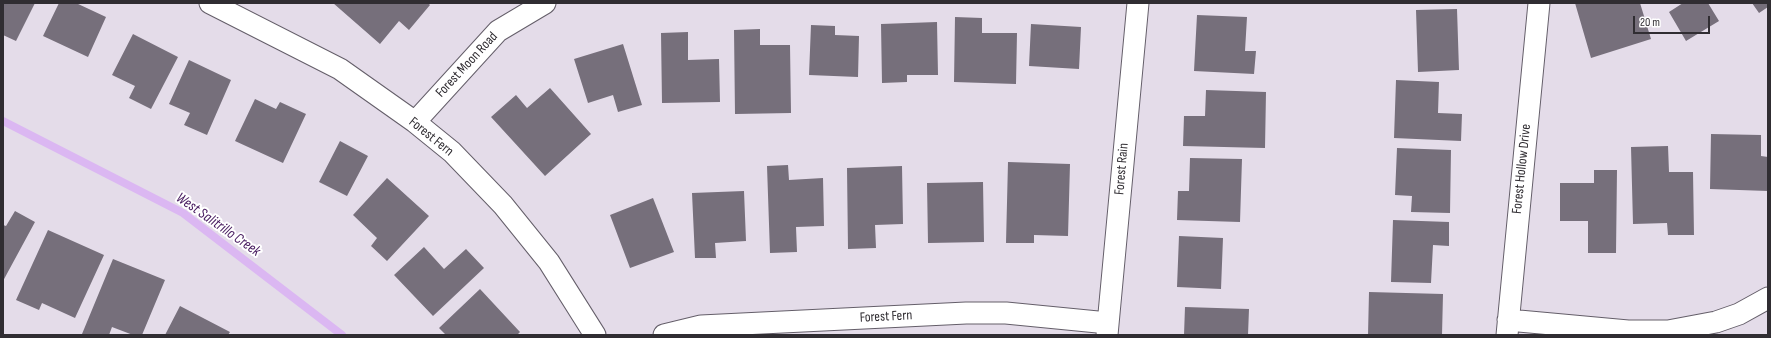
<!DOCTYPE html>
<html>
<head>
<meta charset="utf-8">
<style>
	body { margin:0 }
	#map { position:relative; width:1771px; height:338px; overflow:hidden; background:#e4dce9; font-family:"Sofia Sans Condensed",sans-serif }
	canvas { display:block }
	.frame { position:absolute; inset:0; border:4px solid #302d32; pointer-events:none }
	.scale { position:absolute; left:1633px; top:16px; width:77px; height:18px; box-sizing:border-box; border:2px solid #302d32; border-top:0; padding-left:5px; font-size:12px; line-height:14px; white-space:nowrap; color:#302d32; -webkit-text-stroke:3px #fff; paint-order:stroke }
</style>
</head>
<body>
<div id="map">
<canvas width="1771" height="338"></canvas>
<div class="frame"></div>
<div class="scale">20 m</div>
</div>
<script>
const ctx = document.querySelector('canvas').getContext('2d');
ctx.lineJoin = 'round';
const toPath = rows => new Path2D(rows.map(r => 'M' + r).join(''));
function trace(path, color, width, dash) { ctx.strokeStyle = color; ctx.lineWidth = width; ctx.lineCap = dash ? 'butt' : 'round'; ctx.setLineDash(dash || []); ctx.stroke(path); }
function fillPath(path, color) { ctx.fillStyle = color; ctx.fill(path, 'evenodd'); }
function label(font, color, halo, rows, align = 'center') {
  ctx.font = font + ' "Sofia Sans Condensed",sans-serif'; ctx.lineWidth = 4; ctx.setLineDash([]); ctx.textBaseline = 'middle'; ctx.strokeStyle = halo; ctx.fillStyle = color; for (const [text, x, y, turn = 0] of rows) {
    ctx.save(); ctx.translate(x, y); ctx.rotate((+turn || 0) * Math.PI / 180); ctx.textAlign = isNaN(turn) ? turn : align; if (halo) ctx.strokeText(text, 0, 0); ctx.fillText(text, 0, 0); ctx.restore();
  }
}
trace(toPath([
	[3,121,183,213,342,335]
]), '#dbb7f2', 8);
fillPath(toPath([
	[3,3,35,3,16,41,3,35],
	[59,3,76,3,106,17,88,57,43,36],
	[333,3,428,3,430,5,409,30,399,21,380,44],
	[1575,3,1640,3,1651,39,1591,58],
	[1683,3,1708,3,1719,21,1686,41,1669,12],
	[1752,3,1768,3,1768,7,1759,13],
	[1457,9,1459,70,1418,72,1416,10],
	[1197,15,1247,17,1245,51,1256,51,1254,74,1194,71],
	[955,17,982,18,982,33,1017,33,1016,84,954,82],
	[937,22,938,75,907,75,907,82,882,83,881,24],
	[1031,24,1081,27,1079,69,1029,66],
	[811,25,835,26,835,35,859,36,858,77,809,75],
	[760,29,760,45,790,45,791,113,735,114,734,30],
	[688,32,688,60,719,59,720,102,662,103,661,33],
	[133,34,178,57,151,109,129,98,135,86,112,75],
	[623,44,642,105,618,112,613,95,588,103,574,59],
	[189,60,231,80,207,135,184,125,190,113,169,104],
	[1396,80,1439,82,1438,113,1462,114,1461,141,1394,138],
	[550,88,591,134,545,176,491,117,516,95,527,108],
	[1206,90,1266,92,1265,148,1183,146,1184,116,1205,116],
	[255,99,276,109,280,102,306,114,283,163,235,141],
	[1711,134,1761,135,1761,156,1768,157,1768,191,1710,189],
	[340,141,368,156,347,196,319,182],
	[1668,146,1669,172,1693,172,1694,235,1668,235,1667,223,1633,224,1631,147],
	[1397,148,1451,150,1450,213,1411,212,1412,196,1395,195],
	[1190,158,1242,159,1240,222,1177,220,1178,191,1189,191],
	[1008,162,1070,164,1068,236,1034,235,1034,243,1006,243],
	[788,165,789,180,823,178,824,226,796,227,797,252,770,253,767,166],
	[902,166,903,224,875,225,876,248,848,249,847,168],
	[1594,170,1617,170,1616,253,1588,253,1588,221,1560,221,1560,183,1594,183],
	[387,178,429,216,387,261,371,246,377,238,353,215],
	[983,182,984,242,928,243,927,183],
	[744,191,746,241,715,243,716,258,695,258,692,193],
	[653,198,674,252,630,268,610,215],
	[15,211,35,222,3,281,3,225,6,226],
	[1393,220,1449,222,1449,246,1433,245,1431,283,1391,282],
	[48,230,104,255,75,318,42,303,39,310,16,300],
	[1179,236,1223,238,1221,289,1177,287],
	[424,247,444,269,466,249,484,268,433,316,394,275],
	[113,259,165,280,142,335,133,335,112,327,109,335,82,334],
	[480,289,520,332,517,335,446,335,439,328],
	[1369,292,1443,294,1442,335,1368,335],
	[180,306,230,332,228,335,165,335],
	[1185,307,1249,309,1248,335,1184,335]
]), '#766f7b');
const street = toPath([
	[210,3,340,69,415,122,452,152,503,205,549,262,595,335],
	[415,122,498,31,545,3],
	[1508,320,1628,331,1668,331,1716,322,1739,314,1768,298],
	[664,335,701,326,966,313,1006,313,1108,323],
	[1107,335,1138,3],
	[1507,335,1539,3]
]);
trace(street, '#645e69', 23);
trace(street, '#fff', 21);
label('14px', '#302d32', '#fff', [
	["Forest Moon Road",467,65,-47],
	["Forest Fern",431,137,39],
	["Forest Rain",1122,169,-85],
	["Forest Hollow Drive",1522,169,-84],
	["Forest Fern",886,317,-3]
]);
label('italic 15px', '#46195e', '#fff', [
	["West Salitrillo Creek",218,225,35]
]);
</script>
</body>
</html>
